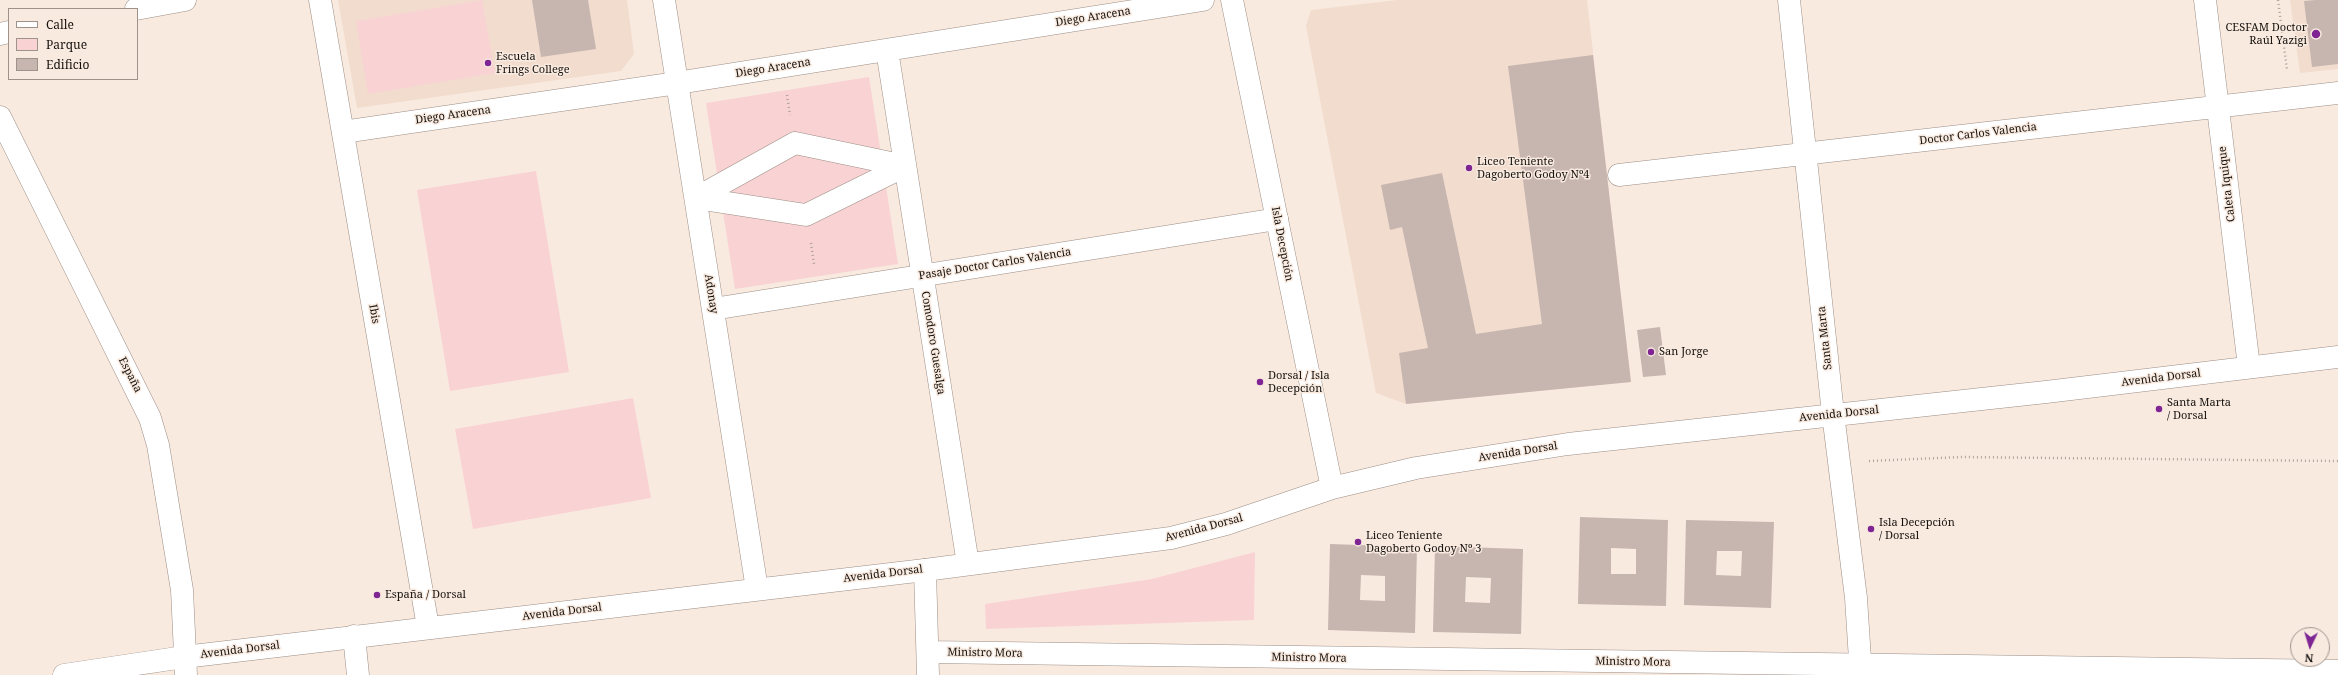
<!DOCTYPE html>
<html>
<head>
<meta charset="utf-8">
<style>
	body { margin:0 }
	#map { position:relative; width:2338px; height:675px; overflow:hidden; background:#f9eae0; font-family:"Noto Serif",serif }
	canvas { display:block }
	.legend { position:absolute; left:8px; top:8px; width:130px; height:72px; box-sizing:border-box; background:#f9eae0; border:1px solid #9d938b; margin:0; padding:5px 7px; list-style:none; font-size:12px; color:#14100c }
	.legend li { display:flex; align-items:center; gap:8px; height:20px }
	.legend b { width:20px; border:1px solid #9d938b }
	.north { position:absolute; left:2290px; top:627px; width:40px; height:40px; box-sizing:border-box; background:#f9eae0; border:1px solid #9d938b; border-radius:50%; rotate:184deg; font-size:11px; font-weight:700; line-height:16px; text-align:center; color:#14100c }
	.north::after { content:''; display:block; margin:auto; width:14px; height:18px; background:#7e2593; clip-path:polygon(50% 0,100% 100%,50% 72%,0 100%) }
</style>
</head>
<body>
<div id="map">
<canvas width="2338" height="675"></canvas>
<ul class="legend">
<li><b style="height:5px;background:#fff"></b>Calle</li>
<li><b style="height:11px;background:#f9d2d3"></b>Parque</li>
<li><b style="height:11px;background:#c7b5b0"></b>Edificio</li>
</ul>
<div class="north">N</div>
</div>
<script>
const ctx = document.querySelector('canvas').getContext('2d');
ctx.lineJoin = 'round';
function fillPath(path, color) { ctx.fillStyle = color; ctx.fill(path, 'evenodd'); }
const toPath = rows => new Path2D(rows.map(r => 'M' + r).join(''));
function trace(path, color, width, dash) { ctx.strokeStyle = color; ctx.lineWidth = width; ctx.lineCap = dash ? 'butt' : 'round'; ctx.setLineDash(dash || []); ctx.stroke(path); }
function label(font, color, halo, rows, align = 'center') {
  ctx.font = font + ' "Noto Serif",serif'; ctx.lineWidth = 3; ctx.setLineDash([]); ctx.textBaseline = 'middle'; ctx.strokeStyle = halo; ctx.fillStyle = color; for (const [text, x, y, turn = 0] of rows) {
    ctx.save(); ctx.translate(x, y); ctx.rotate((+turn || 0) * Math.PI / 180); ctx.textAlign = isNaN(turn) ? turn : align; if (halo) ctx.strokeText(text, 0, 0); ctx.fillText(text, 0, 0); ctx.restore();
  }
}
fillPath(toPath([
	[338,0,627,0,634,54,621,71,357,108],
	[1397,0,1587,0,1631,382,1406,404,1376,393,1306,26,1311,10],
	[2290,0,2338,0,2338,69,2300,73]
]), '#f2dcce');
fillPath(toPath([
	[482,0,495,73,368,94,356,21],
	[869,77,898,264,735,289,706,103],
	[536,171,569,372,450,391,417,190],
	[633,398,651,498,473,529,455,429],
	[1255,552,1254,620,986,629,985,604,1152,579]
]), '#f9d2d3');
fillPath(toPath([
	[532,0,588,0,596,49,541,57],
	[2316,0,2338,0,2338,64,2312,67,2304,1],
	[1593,55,1631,382,1406,404,1399,353,1428,348,1402,227,1390,230,1381,185,1442,173,1476,334,1542,324,1508,66],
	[1660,327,1666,375,1643,377,1637,330],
	[1580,517,1668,520,1666,606,1578,604],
	[1611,548,1636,549,1636,574,1611,574],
	[1686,520,1774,522,1771,608,1684,605],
	[1717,551,1742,551,1741,576,1716,575],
	[1330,544,1417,547,1415,633,1328,630],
	[1361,575,1385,576,1385,601,1360,600],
	[1435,546,1523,549,1521,634,1433,632],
	[1466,577,1491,578,1490,603,1465,602]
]), '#c7b5b0');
const street = toPath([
	[320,0,428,627],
	[664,0,757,589],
	[1789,0,1833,414],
	[2205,0,2249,367],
	[136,9,185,0],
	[0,34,9,32],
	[887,50,968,564],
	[0,117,150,418,158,445,182,590,186,675],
	[343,132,677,83,1203,0],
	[795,143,905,166,806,215,696,198,795,143],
	[1619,175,2338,93],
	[713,309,1277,219],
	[925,570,928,675],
	[354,636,358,675],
	[928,652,2338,671]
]);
const secondary = toPath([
	[1232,0,1332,488],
	[1833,414,1856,598,1861,675],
	[64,675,184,657,925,570,1171,538,1226,524,1332,488,1416,468,1568,444,2046,392,2338,357]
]);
trace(street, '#9c8e85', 23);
trace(secondary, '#9c8e85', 23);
trace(toPath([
	[2278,0,2287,70],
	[787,95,790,115],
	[811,243,814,264],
	[1869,461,1962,457,2338,461]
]), '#aea29a', 2.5, [1, 3]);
trace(street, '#fff', 22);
trace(secondary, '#fff', 22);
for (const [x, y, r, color] of [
	[2316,34,5,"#7e2593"],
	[488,63,4,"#7e2593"],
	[1469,168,4,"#7e2593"],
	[1651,352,4,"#7e2593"],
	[1260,382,4,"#7e2593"],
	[2159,409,4,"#7e2593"],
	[1871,529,4,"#7e2593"],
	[1358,542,4,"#7e2593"],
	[377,595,4,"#7e2593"]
]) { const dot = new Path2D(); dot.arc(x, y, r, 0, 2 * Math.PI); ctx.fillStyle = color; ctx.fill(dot); trace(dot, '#f9eae0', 1.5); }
label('11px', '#14100c', '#f9eae0', [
	["Diego Aracena",1093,17,-9],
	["Diego Aracena",773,68,-9],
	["Diego Aracena",453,115,-8],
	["Doctor Carlos Valencia",1978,134,-7],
	["Caleta Iquique",2227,184,-97],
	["Isla Decepción",1282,244,79],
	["Pasaje Doctor Carlos Valencia",995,264,-9],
	["Adonay",711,294,81],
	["Ibis",374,314,80],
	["Santa Marta",1825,338,-96],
	["Comodoro Guesalga",933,343,81],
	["España",130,375,63],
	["Avenida Dorsal",2161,378,-7],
	["Avenida Dorsal",1839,414,-6],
	["Avenida Dorsal",1518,452,-9],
	["Avenida Dorsal",1204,528,-15],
	["Avenida Dorsal",883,574,-7],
	["Avenida Dorsal",562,612,-7],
	["Avenida Dorsal",240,650,-7],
	["Ministro Mora",985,653,1],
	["Ministro Mora",1309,658,1],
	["Ministro Mora",1633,662,1]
]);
label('11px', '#14100c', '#f9eae0', [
	["CESFAM Doctor",2307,28,"right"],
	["Raúl Yazigi",2307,41,"right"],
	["Escuela",496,57],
	["Frings College",496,70],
	["Liceo Teniente",1477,162],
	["Dagoberto Godoy Nº4",1477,175],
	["San Jorge",1659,352],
	["Dorsal / Isla",1268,376],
	["Decepción",1268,389],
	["Santa Marta",2167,403],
	["/ Dorsal",2167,416],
	["Isla Decepción",1879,523],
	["/ Dorsal",1879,536],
	["Liceo Teniente",1366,536],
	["Dagoberto Godoy Nº 3",1366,549],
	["España / Dorsal",385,595]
], 'left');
</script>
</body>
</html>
